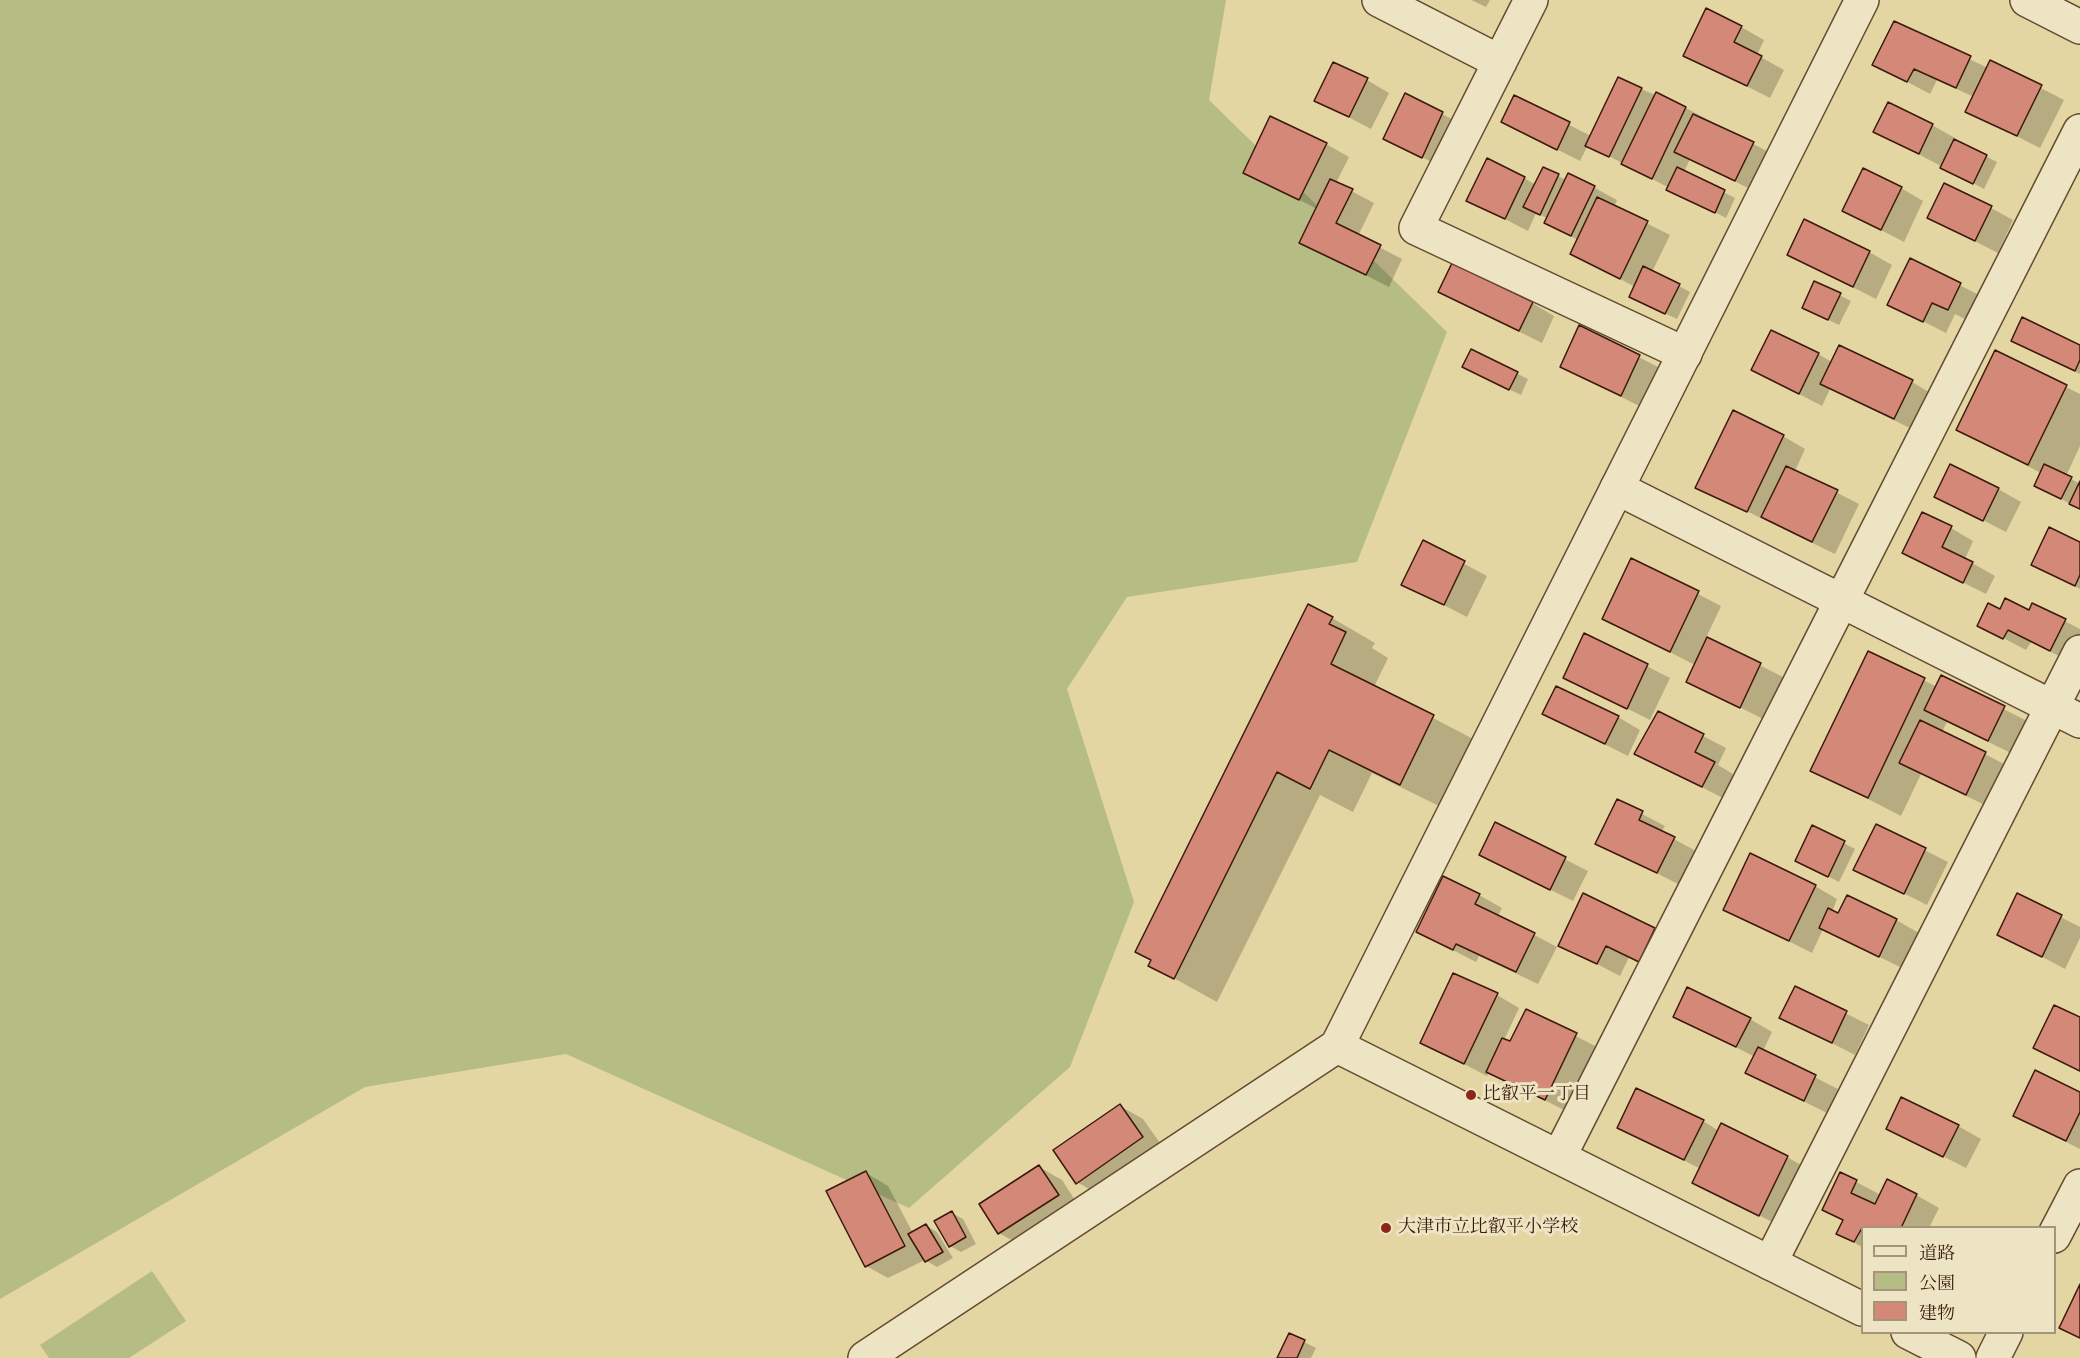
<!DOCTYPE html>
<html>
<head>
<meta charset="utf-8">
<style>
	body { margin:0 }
	#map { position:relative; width:2080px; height:1358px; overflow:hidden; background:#e4d6a2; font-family:"IM FELL Great Primer","Noto Serif JP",serif }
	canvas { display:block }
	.legend { position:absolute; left:1861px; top:1226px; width:195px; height:108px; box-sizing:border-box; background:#ede4c3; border:2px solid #a69379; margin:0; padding:8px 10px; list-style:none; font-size:18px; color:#3b1a0b }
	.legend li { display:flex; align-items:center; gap:12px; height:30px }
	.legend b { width:30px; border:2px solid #a69379 }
</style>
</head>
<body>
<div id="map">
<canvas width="2080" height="1358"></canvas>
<ul class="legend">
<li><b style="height:8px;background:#ede4c3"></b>道路</li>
<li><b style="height:16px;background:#b5bd84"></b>公園</li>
<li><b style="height:16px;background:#d38878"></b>建物</li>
</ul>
</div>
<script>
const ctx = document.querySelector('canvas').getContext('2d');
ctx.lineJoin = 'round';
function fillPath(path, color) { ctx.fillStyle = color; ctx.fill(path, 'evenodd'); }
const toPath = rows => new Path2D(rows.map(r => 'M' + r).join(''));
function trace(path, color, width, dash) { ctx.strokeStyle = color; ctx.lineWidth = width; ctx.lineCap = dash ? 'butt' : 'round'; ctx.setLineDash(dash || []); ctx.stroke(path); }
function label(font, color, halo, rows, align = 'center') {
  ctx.font = font + ' "IM FELL Great Primer","Noto Serif JP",serif'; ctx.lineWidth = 6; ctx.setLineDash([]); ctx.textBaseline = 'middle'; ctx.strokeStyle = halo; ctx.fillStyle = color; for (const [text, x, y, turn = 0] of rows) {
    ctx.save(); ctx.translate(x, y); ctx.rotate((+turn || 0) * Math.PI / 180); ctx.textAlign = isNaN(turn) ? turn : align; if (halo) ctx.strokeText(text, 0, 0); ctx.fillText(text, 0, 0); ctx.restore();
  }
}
fillPath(toPath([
	[0,0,1226,0,1209,100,1447,332,1357,562,1127,597,1067,689,1134,902,1070,1067,909,1208,566,1054,365,1087,0,1299],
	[152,1271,186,1321,129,1358,49,1358,40,1345]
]), '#b5bd84');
fillPath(toPath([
	[1471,0,1490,0,1486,7],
	[1894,23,1988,68,1990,62,2064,100,2040,148,1967,111,1974,97,1937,80,1930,94,1874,64],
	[1741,27,1764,40,1757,55,1784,70,1770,98,1685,55],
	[1367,80,1389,93,1371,129,1316,100],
	[1641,89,1686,108,1776,156,1758,193,1690,159,1684,172,1735,198,1726,218,1588,145,1580,161,1503,122,1514,97,1591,136],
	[1406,95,1465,126,1445,169,1385,138],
	[1888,104,1932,125,1955,138,1954,140,1997,162,1984,189,1875,131],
	[1326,144,1349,157,1336,183,1374,203,1358,236,1402,259,1389,287,1301,242,1317,209,1245,172],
	[1544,169,1566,180,1568,175,1595,188,1617,200,1614,207,1670,235,1652,272,1690,292,1677,319,1642,303,1635,287,1572,253,1578,240,1545,222,1547,218,1536,213,1528,231,1468,200,1524,178,1536,185],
	[1901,188,1923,201,1904,242,1844,211],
	[1991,208,2013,220,1998,253,1929,218],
	[1869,252,1892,265,1876,299,1789,255],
	[1910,260,1983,297,1971,322,1955,314,1946,333,1889,304],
	[1815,283,1851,301,1839,325,1814,313],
	[1440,292,1532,303,1554,316,1542,343],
	[1580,327,1662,369,1643,408,1561,366],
	[2013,340,2080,347,2080,374,2036,353],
	[1471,351,1528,379,1521,395,1475,373],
	[1995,352,2080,394,2080,446,2066,476,2080,484,2080,509,2046,491,2041,473,1958,430],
	[1818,354,1832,362,1912,382,1934,395,1916,431,1830,389,1822,406,1753,370],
	[1783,436,1805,449,1795,471,1859,504,1835,554,1697,487],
	[1998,489,2021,502,2006,532,1936,496],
	[1951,528,1973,541,1965,559,1995,576,1986,594,1904,553],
	[1423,542,1487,576,1467,617,1403,584],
	[2080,543,2080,589,2033,564],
	[1632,560,1721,606,1706,638,1783,677,1763,719,1688,681,1695,665,1603,618],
	[2033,605,2080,629,2080,649,2073,663,2031,642,2026,650,1979,625,2001,611,2030,612],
	[1332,618,1375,643,1372,648,1388,658,1374,687,1477,741,1443,808,1372,773,1353,812,1320,795,1217,1002,1150,965],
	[1585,635,1670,678,1650,720,1565,677],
	[1869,653,1937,687,1941,677,2027,721,2011,753,1947,722,1942,732,2008,766,1989,807,1921,774,1901,816,1812,770],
	[1659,713,1726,748,1718,765,1736,776,1725,799,1636,754],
	[1544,714,1618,717,1640,730,1628,756],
	[1617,801,1665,826,1661,832,1696,851,1680,885,1597,843],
	[1495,824,1588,871,1573,901,1481,855],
	[1877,826,1948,862,1927,905,1855,869],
	[1813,827,1855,849,1839,882,1808,866],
	[1815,886,1837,899,1832,912,1839,915,1896,920,1919,933,1902,968,1823,929,1812,953,1725,909],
	[1479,895,1502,908,1498,916,1557,947,1538,984,1479,956,1476,962,1418,932],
	[1584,895,1677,942,1662,973,1629,957,1620,976,1560,945],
	[2017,895,2080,927,2080,938,2065,969,1999,934],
	[1795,988,1869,1025,1855,1055,1781,1017],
	[1497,995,1519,1008,1504,1040,1511,1043,1527,1011,1599,1048,1568,1112,1489,1072,1487,1076,1422,1042],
	[1675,1016,1750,1019,1772,1032,1763,1051,1838,1089,1827,1113,1747,1073,1755,1057],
	[2080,1019,2080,1072,2035,1048],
	[2080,1093,2080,1149,2015,1116],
	[1120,1106,1143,1119,1165,1150,1099,1195,1077,1182],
	[1703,1121,1719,1131,1787,1157,1810,1170,1782,1227,1694,1182,1701,1169,1619,1128],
	[1958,1126,1981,1139,1966,1168,1888,1128],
	[1039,1167,1062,1180,1080,1208,1022,1246,999,1233,981,1205],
	[866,1173,888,1186,913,1233,926,1225,937,1232,953,1258,937,1267,925,1260,888,1278,866,1266],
	[1841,1174,1881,1195,1916,1195,1939,1208,1929,1228,1862,1228,1862,1247,1838,1233,1844,1221,1824,1209],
	[952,1213,963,1219,976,1244,961,1252,950,1246],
	[1290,1335,1316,1348,1311,1358,1279,1358]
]), '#0003');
const building = toPath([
	[1706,8,1742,26,1734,42,1762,56,1747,86,1683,56,1706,8],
	[1894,21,1971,56,1956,88,1914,69,1907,82,1872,65,1894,21],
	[1990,60,2042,85,2017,136,1965,112,1990,60],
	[1333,62,1368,78,1349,117,1314,101,1333,62],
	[1618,77,1642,88,1609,157,1585,146,1618,77],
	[1656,92,1686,107,1652,179,1621,164,1656,92],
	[1405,93,1443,112,1422,158,1383,139,1405,93],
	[1514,95,1570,122,1557,150,1501,122,1514,95],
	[1888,102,1933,124,1919,154,1873,132,1888,102],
	[1693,114,1754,142,1735,181,1674,152,1693,114],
	[1270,116,1327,143,1299,200,1243,173,1270,116],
	[1954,139,1987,155,1973,184,1940,168,1954,139],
	[1487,158,1525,177,1505,219,1466,201,1487,158],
	[1543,167,1559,174,1540,215,1523,207,1543,167],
	[1677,167,1725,190,1715,213,1666,190,1677,167],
	[1863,168,1902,187,1881,230,1842,211,1863,168],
	[1568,173,1595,186,1571,236,1544,223,1568,173],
	[1330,179,1353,189,1336,223,1381,245,1366,275,1299,243,1330,179],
	[1944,183,1992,206,1975,241,1927,218,1944,183],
	[1597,197,1648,221,1620,279,1570,254,1597,197],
	[1804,219,1870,251,1853,287,1787,255,1804,219],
	[1910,258,1961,283,1948,310,1932,303,1923,322,1887,305,1910,258],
	[1452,263,1533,302,1519,331,1438,292,1452,263],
	[1643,266,1680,284,1665,314,1629,297,1643,266],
	[1814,281,1841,293,1828,320,1802,308,1814,281],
	[2022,317,2080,345,2080,360,2075,371,2011,341,2022,317],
	[1579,325,1640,355,1621,396,1560,367,1579,325],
	[1771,330,1819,353,1799,394,1751,370,1771,330],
	[1839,345,1913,380,1894,419,1820,384,1839,345],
	[1471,349,1518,372,1509,390,1462,367,1471,349],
	[1995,350,2067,385,2028,465,1956,430,1995,350],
	[1733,410,1784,435,1747,512,1695,488,1733,410],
	[1950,464,1999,488,1983,521,1934,497,1950,464],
	[2044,464,2072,477,2061,499,2034,486,2044,464],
	[1786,466,1838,490,1812,542,1761,517,1786,466],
	[2080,481,2080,509,2069,504,2080,481],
	[1922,512,1952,526,1942,547,1973,562,1963,583,1902,553,1922,512],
	[2049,527,2080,542,2080,575,2075,586,2031,565,2049,527],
	[1423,540,1465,561,1444,605,1401,585,1423,540],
	[1631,558,1699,591,1670,652,1602,619,1631,558],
	[2005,598,2029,610,2032,603,2066,619,2050,651,2008,630,2003,639,1977,626,1988,603,2000,609,2005,598],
	[1308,604,1333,617,1329,624,1346,632,1331,664,1434,715,1400,785,1329,750,1310,789,1277,772,1174,979,1148,966,1151,960,1135,952,1308,604],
	[1584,633,1648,664,1627,709,1563,678,1584,633],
	[1707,637,1761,663,1740,708,1686,682,1707,637],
	[1868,651,1925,678,1868,798,1810,771,1868,651],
	[1941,675,2005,706,1988,741,1924,710,1941,675],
	[1556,686,1619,716,1605,744,1542,714,1556,686],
	[1658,711,1704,734,1695,752,1715,762,1702,787,1634,754,1658,711],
	[1920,720,1986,752,1966,795,1899,763,1920,720],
	[1617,799,1643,811,1639,820,1675,837,1657,873,1595,844,1617,799],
	[1495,822,1566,857,1550,890,1479,855,1495,822],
	[1876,824,1926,848,1904,894,1853,870,1876,824],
	[1812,825,1845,841,1828,877,1795,861,1812,825],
	[1750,853,1816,885,1789,941,1723,910,1750,853],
	[1443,876,1480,894,1475,904,1535,933,1516,972,1456,944,1453,950,1416,932,1443,876],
	[1583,893,1655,928,1639,962,1606,946,1597,964,1558,946,1583,893],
	[2017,893,2062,915,2042,957,1997,935,2017,893],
	[1847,895,1897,919,1879,957,1819,928,1828,908,1838,913,1847,895],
	[1453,973,1498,993,1464,1064,1420,1043,1453,973],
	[1795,986,1847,1011,1832,1043,1779,1018,1795,986],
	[1687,987,1751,1018,1736,1047,1673,1017,1687,987],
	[2054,1005,2080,1017,2080,1071,2033,1048,2054,1005],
	[1526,1009,1577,1033,1545,1100,1486,1072,1502,1038,1510,1041,1526,1009],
	[1758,1047,1816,1075,1804,1101,1745,1073,1758,1047],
	[2035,1070,2080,1092,2080,1112,2066,1141,2013,1116,2035,1070],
	[1636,1088,1704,1120,1684,1160,1617,1128,1636,1088],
	[1901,1097,1959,1125,1943,1157,1886,1129,1901,1097],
	[1120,1104,1143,1137,1076,1184,1053,1150,1120,1104],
	[1721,1123,1788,1156,1759,1216,1692,1183,1721,1123],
	[1039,1165,1059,1195,998,1234,979,1204,1039,1165],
	[866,1171,905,1246,865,1267,826,1191,866,1171],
	[1840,1172,1857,1180,1851,1193,1875,1204,1887,1179,1917,1194,1901,1228,1862,1228,1854,1242,1836,1234,1843,1220,1822,1210,1840,1172],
	[952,1211,966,1237,949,1247,934,1221,952,1211],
	[926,1224,943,1252,925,1262,908,1234,926,1224],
	[2080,1284,2080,1338,2059,1328,2080,1284],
	[1289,1333,1305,1340,1297,1358,1277,1358,1289,1333]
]);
fillPath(building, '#d38878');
trace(building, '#3b1a0b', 1.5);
const minor = toPath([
	[1379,0,1500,62],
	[1531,0,1416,228,1685,354],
	[2027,0,2080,27],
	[1617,488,2080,721],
	[1559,1157,2080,131],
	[2054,1236,2080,1186],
	[1770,1263,2080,652],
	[1993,1358,2006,1332]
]);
const tertiary = toPath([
	[1337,1046,1862,1309],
	[1908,1332,1959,1358],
	[865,1358,1337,1046,1862,0]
]);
trace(minor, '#654931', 36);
trace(tertiary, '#654931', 36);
trace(minor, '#ede4c3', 33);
trace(tertiary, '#ede4c3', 33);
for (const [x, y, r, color] of [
	[1471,1095,6,"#8f2418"],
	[1386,1228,6,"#8f2418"]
]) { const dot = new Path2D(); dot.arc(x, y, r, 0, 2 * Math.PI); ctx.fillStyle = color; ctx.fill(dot); trace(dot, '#ede4c3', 2); }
label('18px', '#3b1a0b', '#ede4c3', [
	["比叡平一丁目",1483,1095],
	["大津市立比叡平小学校",1398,1228]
], 'left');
</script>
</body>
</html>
